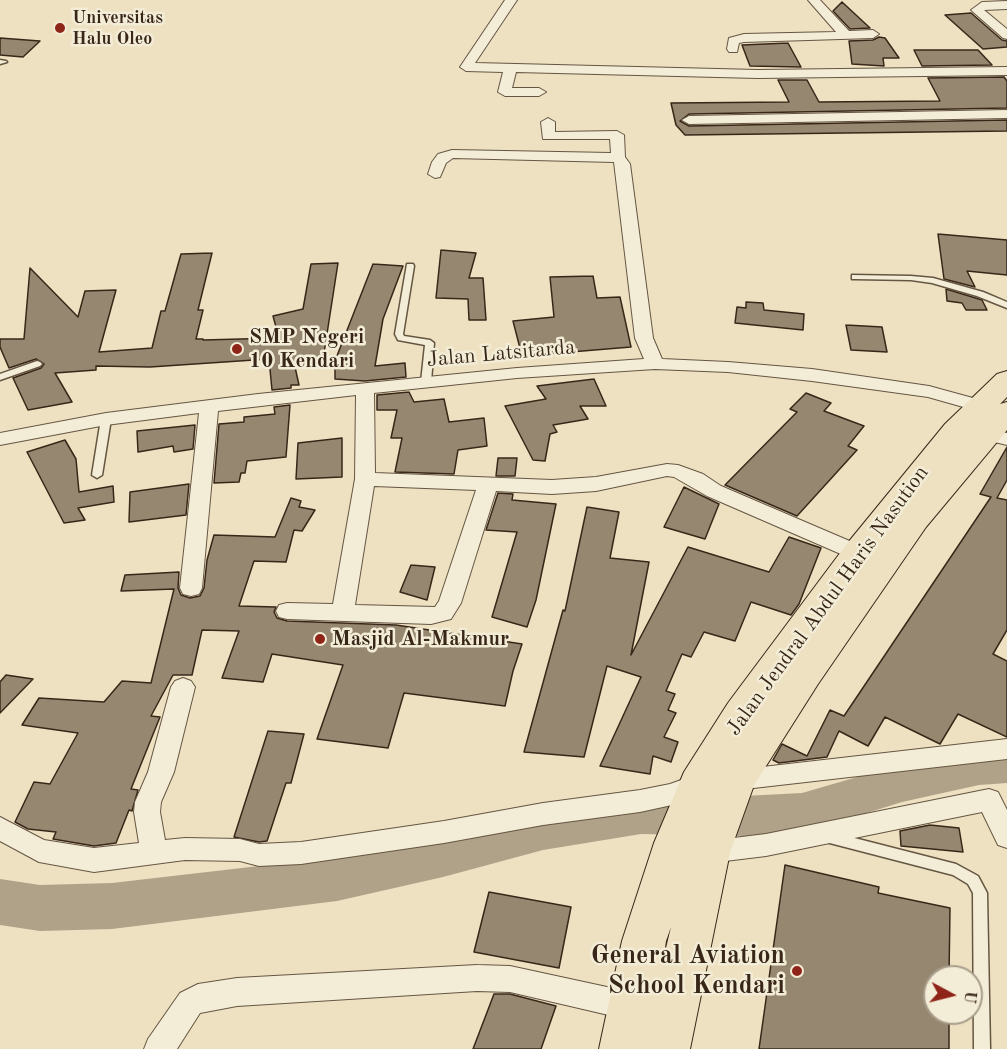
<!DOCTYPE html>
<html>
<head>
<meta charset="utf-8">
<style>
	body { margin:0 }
	#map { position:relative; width:1007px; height:1049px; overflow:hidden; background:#ede1c2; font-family:"Old Standard TT",serif }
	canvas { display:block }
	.north { position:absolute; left:923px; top:965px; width:60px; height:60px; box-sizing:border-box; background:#f3ecd7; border:2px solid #a89d8b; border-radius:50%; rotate:97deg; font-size:16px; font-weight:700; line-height:24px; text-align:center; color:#382718 }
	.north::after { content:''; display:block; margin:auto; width:21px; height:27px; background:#8f2418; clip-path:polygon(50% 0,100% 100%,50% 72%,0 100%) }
</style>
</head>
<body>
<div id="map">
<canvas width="1007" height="1049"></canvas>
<div class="north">U</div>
</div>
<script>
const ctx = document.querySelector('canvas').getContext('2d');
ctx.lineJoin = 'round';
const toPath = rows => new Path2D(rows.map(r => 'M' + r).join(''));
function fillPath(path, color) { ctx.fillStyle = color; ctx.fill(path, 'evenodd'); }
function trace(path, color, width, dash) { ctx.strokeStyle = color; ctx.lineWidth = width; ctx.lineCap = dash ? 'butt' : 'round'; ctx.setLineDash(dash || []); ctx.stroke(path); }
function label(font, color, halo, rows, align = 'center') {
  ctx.font = font + ' "Old Standard TT",serif'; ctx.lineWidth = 5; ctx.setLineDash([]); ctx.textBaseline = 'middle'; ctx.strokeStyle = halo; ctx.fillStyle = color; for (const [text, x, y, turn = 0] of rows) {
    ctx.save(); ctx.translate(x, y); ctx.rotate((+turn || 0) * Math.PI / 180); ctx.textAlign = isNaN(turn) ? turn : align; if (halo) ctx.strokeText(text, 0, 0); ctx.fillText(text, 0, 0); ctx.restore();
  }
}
fillPath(toPath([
	[1007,745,1007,783,979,785,902,802,802,833,744,836,641,834,543,850,443,877,337,901,112,929,40,931,0,925,0,879,40,885,112,883,337,857,443,835,543,808,641,794,744,796,802,793,902,764,979,747,1007,745]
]), '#afa288');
const building = toPath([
	[842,2,870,28,850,29,833,11,842,2],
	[971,13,1002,40,1007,41,1007,47,983,49,945,15,971,13],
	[879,37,885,38,899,58,883,58,884,66,852,64,849,41,873,40,879,37],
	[0,38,40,41,23,57,0,55,0,38],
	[788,43,801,67,750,66,742,45,788,43],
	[914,50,978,50,992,65,922,66,914,50],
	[1004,77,1007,81,1007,108,689,114,680,121,689,126,1007,120,1007,131,685,135,676,125,671,103,789,102,778,80,807,80,819,102,940,101,928,78,1004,77],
	[938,234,1007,240,1007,275,967,271,975,287,944,279,938,234],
	[441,250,476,253,469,278,483,278,486,320,469,320,468,299,436,298,441,250],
	[212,253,198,310,203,310,196,339,203,339,203,340,279,338,273,316,303,309,311,264,338,263,322,366,295,367,299,385,291,385,291,388,272,390,269,359,150,367,96,366,96,370,55,373,72,402,28,410,13,378,41,368,44,364,36,359,9,368,0,347,0,339,24,339,30,268,78,317,85,291,116,290,99,352,152,348,161,311,165,311,181,254,212,253],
	[373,264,403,266,383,319,375,366,405,363,406,377,365,381,335,379,335,369,349,367,350,365,333,366,373,264],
	[593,276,597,298,620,297,631,347,522,356,513,321,554,317,550,277,593,276],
	[946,289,982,300,987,310,966,310,962,303,947,301,946,289],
	[746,302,763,303,764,310,804,314,803,330,735,323,737,307,746,308,746,302],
	[846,325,882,327,887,352,851,350,846,325],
	[594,379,606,406,580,406,588,419,553,425,557,432,550,434,545,461,533,460,505,406,546,399,537,386,594,379],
	[409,392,414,402,444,399,449,422,484,418,487,446,458,450,454,474,395,472,402,438,391,438,397,410,377,410,377,395,409,392],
	[806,393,831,403,824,411,864,426,848,446,857,450,797,516,725,485,797,412,790,409,806,393],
	[290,405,286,457,247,461,245,473,241,473,239,482,214,483,219,424,244,422,244,417,275,414,274,407,290,405],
	[195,425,193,449,174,452,173,446,138,452,137,431,195,425],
	[342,438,342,477,296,479,298,443,342,438],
	[65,440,76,459,79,492,113,486,114,502,78,508,85,520,64,523,27,452,65,440],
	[1007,447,1007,480,997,498,1007,500,1007,630,993,654,1007,661,1007,737,958,714,940,744,885,717,868,746,839,731,827,757,779,763,773,760,782,744,807,756,830,710,844,716,991,497,980,494,1007,447],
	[498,458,517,458,515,476,496,476,498,458],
	[189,484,186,515,129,522,130,492,189,484],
	[684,487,719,504,705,539,664,527,684,487],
	[498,493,513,494,512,500,556,504,536,600,527,627,492,617,517,532,486,530,498,493],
	[291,498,301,501,299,507,315,510,302,531,294,530,286,562,254,561,239,606,276,607,274,612,277,618,287,621,396,625,522,644,513,671,505,706,404,693,388,748,317,739,343,665,272,654,263,682,222,678,239,631,202,630,192,675,173,675,151,716,160,717,131,789,138,790,132,811,129,810,116,843,94,846,53,839,56,832,28,829,15,822,34,782,50,784,78,733,22,725,39,698,104,702,122,681,151,683,174,589,121,591,125,575,179,572,178,588,181,595,190,598,200,596,204,588,207,560,214,535,275,537,291,498],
	[587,507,619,512,610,558,649,562,631,655,688,547,769,572,789,537,821,548,799,604,791,615,751,602,735,641,704,632,691,657,682,654,666,691,675,694,668,710,676,713,664,737,678,742,671,762,653,756,650,774,600,766,641,677,607,666,584,757,524,752,563,610,565,611,587,507],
	[411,565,435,567,427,600,400,592,411,565],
	[6,675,33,679,0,713,0,682,6,675],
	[268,731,304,734,291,783,286,783,267,841,259,842,234,837,268,731],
	[930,825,959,828,963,852,901,846,900,831,930,825],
	[785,865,879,887,878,893,950,908,949,977,935,977,935,1013,949,1013,949,1049,759,1049,785,865],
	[489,892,571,907,559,968,474,952,489,892],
	[494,994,510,994,556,1006,541,1049,473,1049,494,994]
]);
fillPath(building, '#968870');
trace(building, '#382718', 1.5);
const lane = toPath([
	[0,60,6,61,7,62,0,64,0,60],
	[407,264,413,264,414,266,403,334,404,336,430,340,434,343,431,382,426,385,421,382,425,345,398,340,395,334,407,264],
	[852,275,911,276,933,278,983,292,1007,302,1007,308,977,296,932,283,911,280,855,279,852,279,852,275],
	[37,361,40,362,42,364,40,366,0,380,0,374,37,361],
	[106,416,111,419,102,475,97,478,92,475,101,419,106,416],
	[827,831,956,864,978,876,987,893,990,1049,974,1049,973,893,968,884,953,875,822,841,820,837,822,833,827,831]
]);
const street = toPath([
	[505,0,517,0,475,63,758,70,1007,67,1007,75,758,78,516,72,512,88,539,88,546,92,539,96,505,96,498,92,503,72,466,71,460,67,505,0],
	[808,0,820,0,849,31,873,30,879,34,873,38,744,42,739,43,737,52,729,52,727,49,729,38,744,34,836,32,808,0],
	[1007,1,1007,9,984,10,1007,29,1007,39,1003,38,971,10,982,2,1007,1],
	[1007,110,1007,118,689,124,682,120,689,116,1007,110],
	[548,118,555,122,555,132,617,131,624,135,625,157,630,164,653,338,662,359,728,362,812,369,929,386,1002,406,1004,410,1002,414,995,416,928,397,812,381,728,372,655,369,517,378,374,393,375,473,552,480,596,477,667,464,678,465,703,474,721,486,866,548,869,553,866,558,858,560,850,558,707,496,674,477,667,476,596,491,552,494,496,491,461,603,451,619,431,624,287,619,279,617,276,611,279,605,287,603,333,604,355,479,356,395,218,411,202,588,199,594,191,596,183,594,180,588,199,413,106,425,0,445,0,433,106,413,258,394,517,368,644,359,635,338,614,162,453,158,446,163,440,177,435,178,428,174,432,162,438,154,452,150,611,153,610,139,543,139,541,122,548,118],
	[374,486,476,490,439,601,435,607,355,605,374,486],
	[985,428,1007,433,1007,445,978,438,975,434,978,430,985,428],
	[183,678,191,681,195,687,174,772,161,802,160,812,165,840,185,838,240,839,259,844,301,842,444,821,543,803,640,790,670,784,698,774,707,777,711,784,707,791,672,805,640,812,543,825,444,843,301,864,259,866,240,861,185,860,94,872,39,862,0,841,0,817,44,840,94,848,139,843,134,812,135,802,148,772,171,687,175,681,183,678],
	[1007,739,1007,759,736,790,727,787,723,780,727,773,736,770,1007,739],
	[989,789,998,792,1007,810,1007,848,998,845,982,812,766,856,709,863,700,860,696,852,700,844,709,841,766,834,989,789],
	[477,965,510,966,630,992,640,996,645,1006,640,1016,630,1020,510,992,477,991,237,1006,200,1013,177,1049,144,1049,148,1039,180,993,198,984,237,978,477,965]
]);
const highway = toPath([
	[1007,371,1007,397,1000,404,1007,402,1007,430,926,527,818,684,754,785,730,852,690,1049,599,1049,622,941,654,843,684,772,728,703,846,545,945,424,997,374,1007,371],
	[671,927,663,961,666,941,671,927]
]);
trace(lane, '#655642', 3);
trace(street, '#655642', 2);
trace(highway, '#382718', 2);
fillPath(lane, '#f3ecd7');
fillPath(street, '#f3ecd7');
fillPath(highway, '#ede1c2');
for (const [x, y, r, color] of [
	[60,28,6,"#8f2418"],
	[237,349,6,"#8f2418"],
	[320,639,6,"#8f2418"],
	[797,971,6,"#8f2418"]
]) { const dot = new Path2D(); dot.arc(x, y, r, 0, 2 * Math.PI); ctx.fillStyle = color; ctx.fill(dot); trace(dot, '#f3ecd7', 2); }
label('bold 18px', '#382718', '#f3ecd7', [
	["Universitas",72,18],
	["Halu Oleo",72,39]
], 'left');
label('bold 21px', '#382718', '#f3ecd7', [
	["SMP Negeri",249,337],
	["10 Kendari",249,361],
	["Masjid Al-Makmur",332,639]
], 'left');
label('21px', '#382718', '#f3ecd7', [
	["Jalan Latsitarda",501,354,-5],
	["Jalan Jendral Abdul Haris Nasution",828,601,-54]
]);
label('bold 26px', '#382718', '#f3ecd7', [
	["General Aviation",785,956],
	["School Kendari",785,986]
], 'right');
</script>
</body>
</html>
